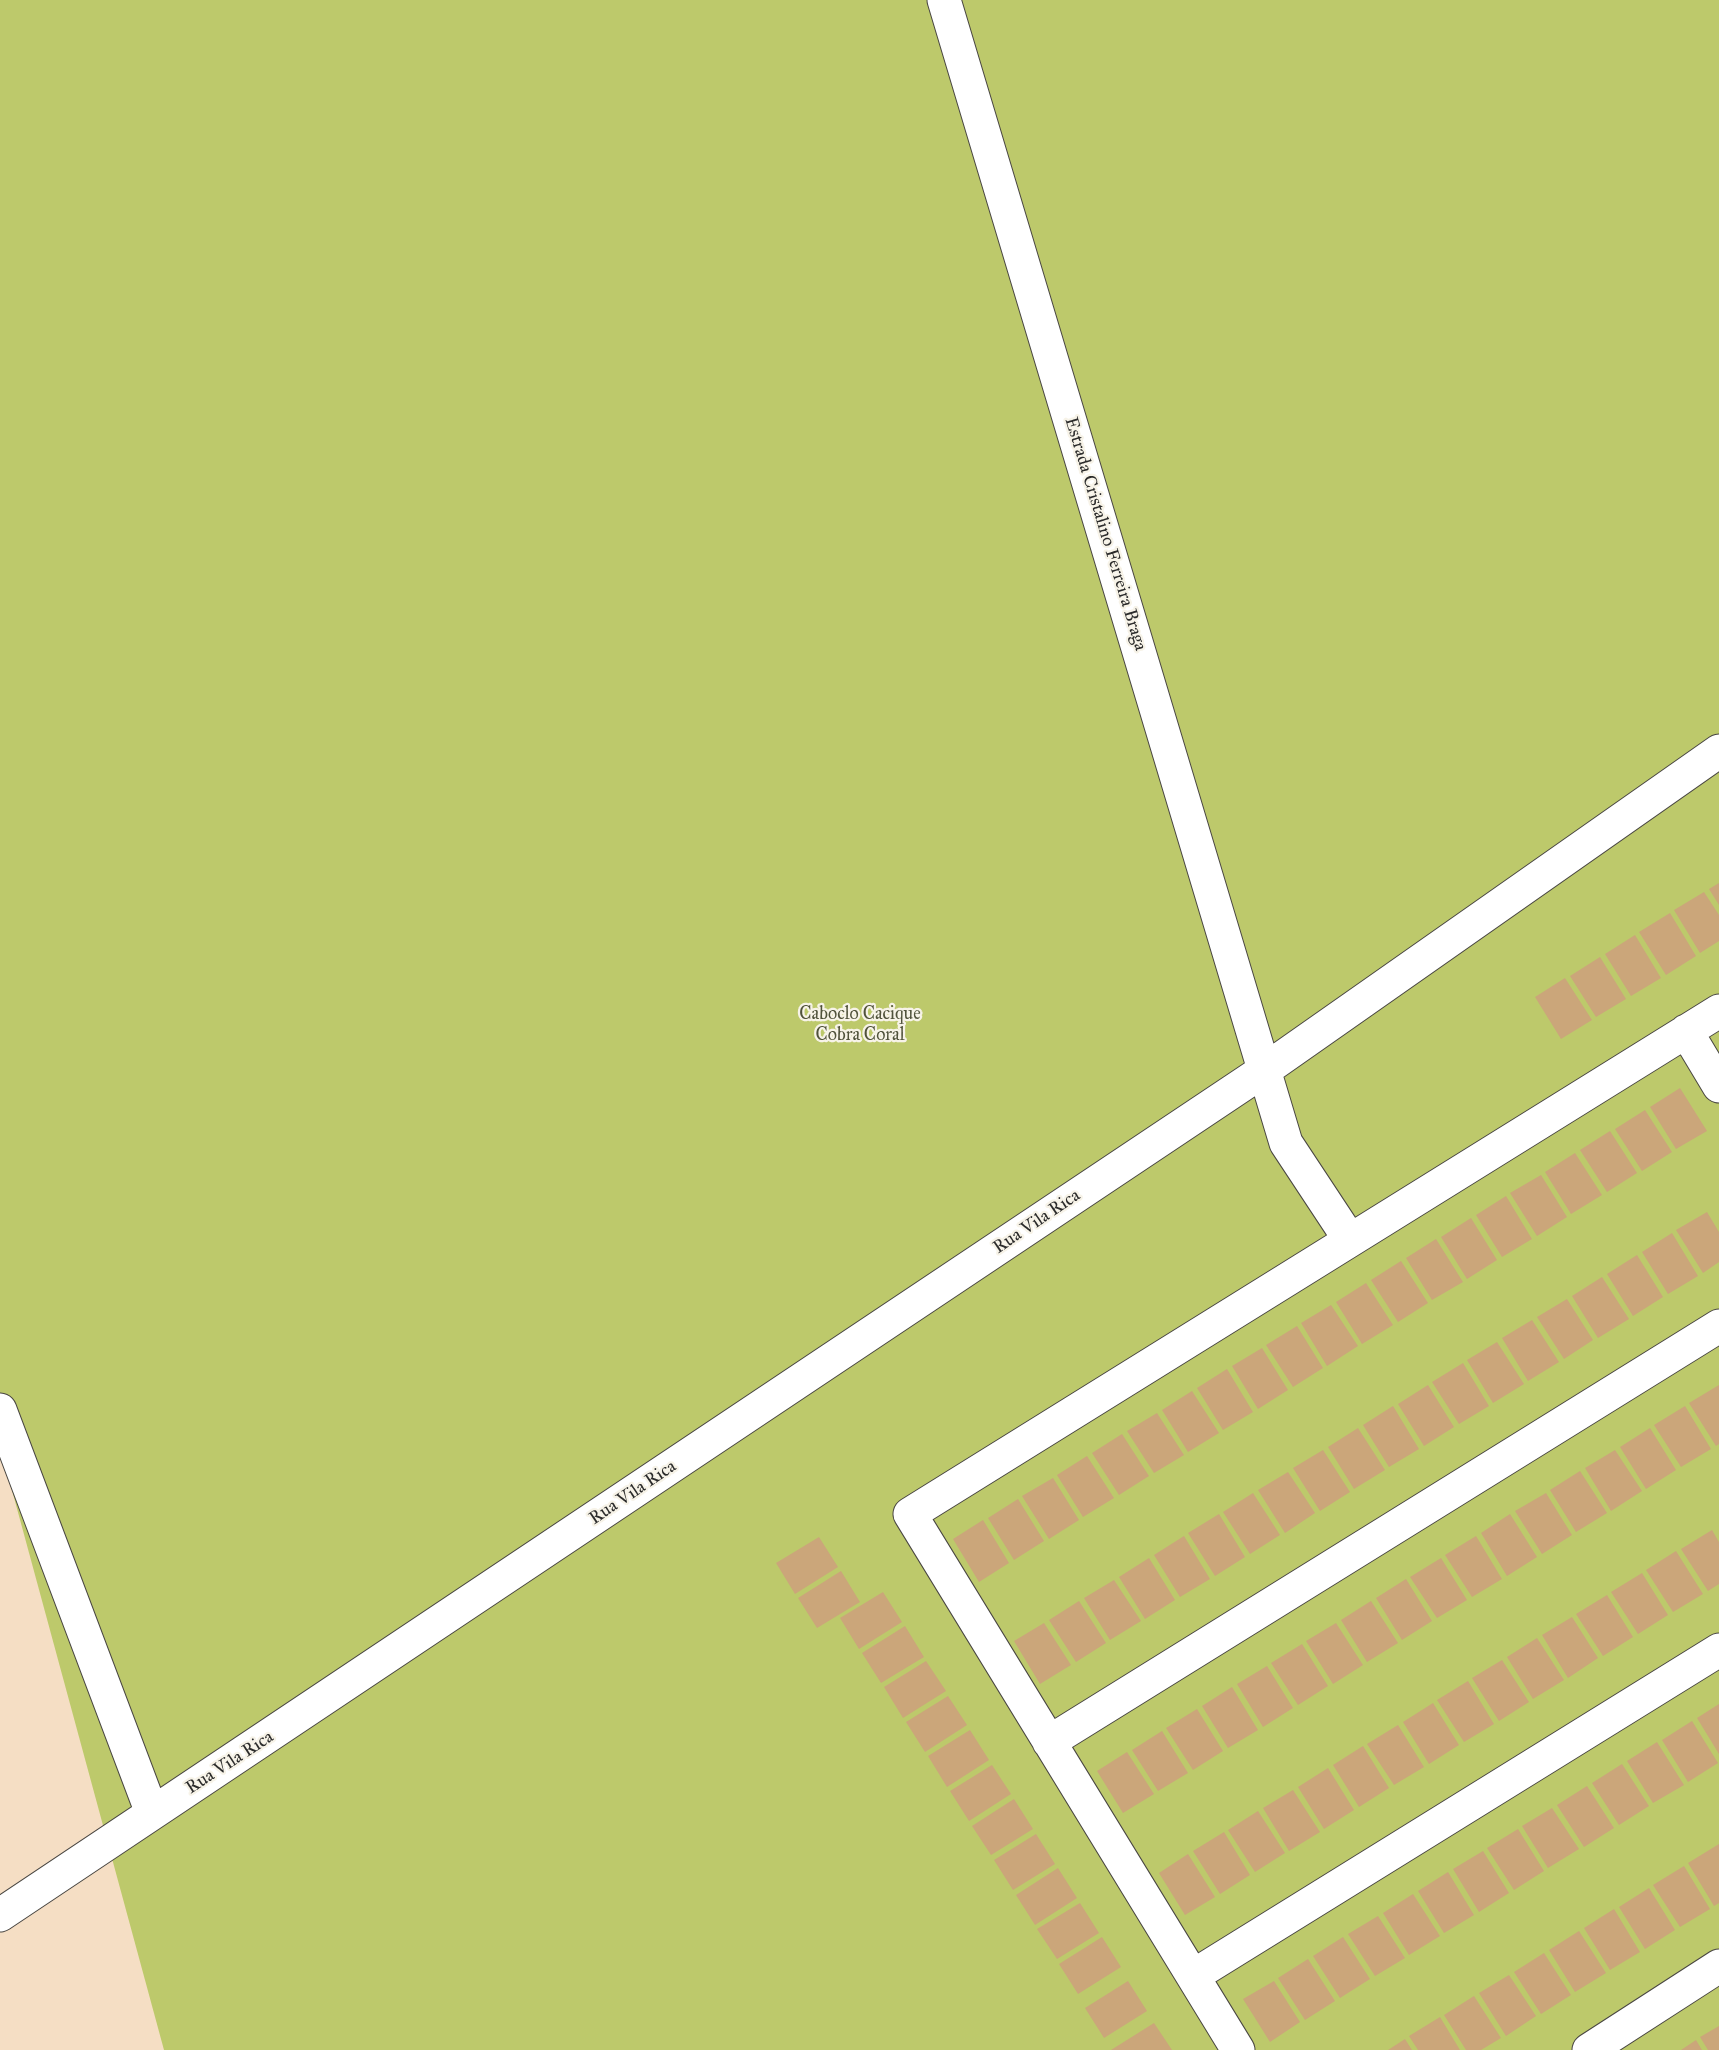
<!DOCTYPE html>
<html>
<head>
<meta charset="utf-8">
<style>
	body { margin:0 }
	canvas { display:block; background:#f5dec4 }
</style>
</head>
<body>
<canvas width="1719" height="2050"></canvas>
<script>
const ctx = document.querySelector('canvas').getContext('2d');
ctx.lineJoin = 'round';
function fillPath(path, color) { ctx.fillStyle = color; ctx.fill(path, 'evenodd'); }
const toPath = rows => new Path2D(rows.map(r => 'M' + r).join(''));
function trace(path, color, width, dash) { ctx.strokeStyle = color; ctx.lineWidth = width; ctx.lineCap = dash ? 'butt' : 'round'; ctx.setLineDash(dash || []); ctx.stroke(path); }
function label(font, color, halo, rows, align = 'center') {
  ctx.font = font + ' "IM FELL Great Primer",serif'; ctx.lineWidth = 4.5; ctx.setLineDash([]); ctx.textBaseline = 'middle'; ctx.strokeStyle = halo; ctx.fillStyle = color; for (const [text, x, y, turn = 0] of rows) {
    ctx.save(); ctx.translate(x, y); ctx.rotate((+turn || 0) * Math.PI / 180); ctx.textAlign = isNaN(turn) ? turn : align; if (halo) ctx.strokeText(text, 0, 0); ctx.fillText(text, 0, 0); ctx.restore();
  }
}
fillPath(toPath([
	[0,0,1719,0,1719,2050,164,2050,0,1446]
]), '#bdc96b');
fillPath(toPath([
	[1719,883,1719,905,1709,889],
	[1704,892,1719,915,1719,941,1700,953,1674,910],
	[1670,913,1696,956,1666,975,1639,932],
	[1635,935,1661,978,1631,996,1605,954],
	[1600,957,1626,999,1596,1017,1570,976],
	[1565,978,1592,1020,1561,1039,1535,997],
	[1680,1088,1707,1131,1676,1149,1650,1107],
	[1645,1110,1672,1152,1642,1171,1615,1129],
	[1610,1131,1637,1173,1607,1192,1580,1150],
	[1575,1153,1602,1195,1571,1214,1545,1172],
	[1541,1175,1567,1217,1537,1236,1510,1193],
	[1506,1196,1532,1239,1502,1257,1476,1215],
	[1707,1212,1719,1232,1719,1262,1703,1273,1676,1230],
	[1471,1218,1497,1260,1467,1279,1441,1237],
	[1672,1233,1698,1276,1668,1294,1642,1252],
	[1436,1239,1463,1282,1432,1300,1406,1258],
	[1637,1255,1663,1297,1633,1316,1607,1274],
	[1401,1261,1428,1303,1398,1322,1371,1280],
	[1602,1277,1629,1319,1598,1338,1572,1296],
	[1366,1283,1393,1325,1362,1344,1336,1302],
	[1567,1299,1593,1340,1564,1359,1537,1317],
	[1331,1305,1358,1346,1327,1366,1301,1323],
	[1532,1320,1559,1362,1528,1381,1502,1338],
	[1297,1326,1323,1368,1293,1387,1266,1345],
	[1497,1342,1524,1384,1493,1403,1467,1360],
	[1262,1348,1288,1390,1258,1409,1232,1366],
	[1463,1363,1489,1406,1459,1424,1432,1382],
	[1227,1369,1253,1412,1223,1430,1197,1388],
	[1428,1385,1454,1427,1424,1446,1398,1404],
	[1719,1385,1719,1444,1716,1446,1689,1403],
	[1192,1391,1219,1433,1188,1452,1162,1410],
	[1393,1406,1419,1449,1389,1467,1363,1425],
	[1685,1406,1711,1449,1681,1467,1654,1425],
	[1157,1413,1184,1455,1154,1473,1127,1431],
	[1358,1428,1385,1470,1354,1489,1328,1447],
	[1650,1428,1676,1470,1646,1489,1620,1447],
	[1122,1434,1149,1476,1119,1495,1092,1453],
	[1323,1450,1350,1492,1320,1511,1293,1468],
	[1615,1450,1642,1491,1611,1511,1585,1468],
	[1087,1456,1114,1498,1083,1517,1057,1475],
	[1580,1471,1607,1513,1576,1532,1550,1490],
	[1288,1472,1315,1513,1285,1533,1258,1490],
	[1053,1478,1079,1520,1049,1539,1022,1496],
	[1253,1493,1280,1535,1250,1554,1223,1512],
	[1546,1493,1572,1535,1542,1554,1515,1511],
	[1018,1499,1044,1541,1014,1560,988,1518],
	[1219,1514,1245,1557,1215,1576,1188,1533],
	[1510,1514,1537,1557,1507,1576,1481,1533],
	[983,1520,1009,1563,979,1582,953,1539],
	[1712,1530,1719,1542,1719,1584,1708,1591,1681,1549],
	[1184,1536,1210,1579,1180,1597,1154,1555],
	[1476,1536,1502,1579,1472,1597,1445,1555],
	[819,1537,838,1567,795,1594,776,1563],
	[1676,1551,1703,1594,1673,1612,1646,1570],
	[1149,1558,1175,1600,1145,1619,1119,1577],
	[1441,1558,1467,1600,1437,1618,1410,1577],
	[841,1571,860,1602,817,1628,798,1598],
	[1642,1573,1668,1615,1638,1634,1611,1592],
	[1406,1579,1432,1621,1402,1640,1376,1598],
	[1114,1580,1141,1621,1110,1640,1084,1598],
	[883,1592,902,1622,859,1649,840,1618],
	[1607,1595,1633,1637,1603,1656,1576,1614],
	[1079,1601,1106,1643,1076,1662,1049,1620],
	[1371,1601,1398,1643,1367,1662,1341,1620],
	[1572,1617,1598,1658,1568,1678,1542,1635],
	[1044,1623,1071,1665,1040,1684,1014,1641],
	[1336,1623,1363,1665,1333,1684,1306,1641],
	[905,1626,924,1657,881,1683,862,1653],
	[1537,1638,1564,1680,1533,1699,1507,1657],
	[1302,1644,1328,1686,1298,1705,1271,1663],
	[1502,1660,1529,1702,1499,1721,1472,1678],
	[926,1661,946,1691,903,1718,884,1687],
	[1267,1666,1293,1708,1263,1727,1237,1684],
	[1468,1681,1494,1724,1464,1742,1437,1700],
	[1232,1687,1258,1730,1228,1748,1202,1706],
	[948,1696,967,1725,925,1752,906,1722],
	[1433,1703,1459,1745,1429,1764,1403,1722],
	[1719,1704,1719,1754,1697,1718],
	[1197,1709,1223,1751,1193,1770,1166,1728],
	[1692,1721,1718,1763,1688,1782,1662,1740],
	[1398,1725,1424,1767,1394,1785,1367,1744],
	[970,1730,989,1760,947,1787,928,1756],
	[1162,1731,1188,1773,1158,1791,1132,1750],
	[1657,1742,1684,1785,1653,1803,1627,1761],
	[1363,1746,1389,1788,1359,1807,1333,1765],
	[1127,1752,1154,1794,1123,1813,1097,1771],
	[1622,1764,1649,1806,1619,1825,1592,1783],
	[992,1765,1011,1794,969,1821,950,1791],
	[1328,1768,1354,1810,1324,1829,1298,1787],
	[1587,1786,1614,1828,1584,1847,1557,1805],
	[1293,1790,1320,1832,1289,1851,1263,1808],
	[1014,1799,1033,1829,991,1855,972,1826],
	[1552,1808,1579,1849,1548,1868,1522,1826],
	[1258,1811,1285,1853,1255,1872,1228,1830],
	[1518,1829,1544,1871,1514,1890,1487,1848],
	[1224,1832,1250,1875,1220,1894,1193,1851],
	[1036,1834,1055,1864,1013,1890,994,1860],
	[1719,1844,1719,1903,1714,1906,1688,1863],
	[1483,1851,1509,1893,1479,1912,1453,1869],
	[1188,1854,1215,1897,1185,1915,1159,1873],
	[1684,1866,1710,1909,1680,1927,1653,1885],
	[1058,1868,1077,1898,1035,1925,1016,1895],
	[1448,1872,1474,1915,1444,1933,1418,1891],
	[1649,1888,1675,1930,1645,1949,1619,1907],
	[1413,1894,1440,1936,1409,1955,1383,1913],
	[1080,1903,1099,1933,1057,1959,1037,1929],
	[1614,1909,1640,1952,1610,1970,1584,1928],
	[1378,1916,1405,1958,1375,1976,1348,1934],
	[1579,1931,1606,1973,1575,1992,1549,1950],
	[1102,1937,1121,1967,1078,1994,1059,1964],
	[1343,1937,1370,1979,1340,1998,1313,1956],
	[1544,1953,1571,1995,1541,2014,1514,1972],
	[1308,1959,1335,2001,1305,2020,1278,1978],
	[1509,1975,1536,2016,1506,2036,1479,1993],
	[1128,1981,1147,2011,1104,2038,1085,2008],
	[1274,1981,1300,2022,1270,2042,1243,1999],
	[1474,1996,1501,2038,1481,2050,1466,2050,1444,2015],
	[1440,2017,1460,2050,1418,2050,1409,2036],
	[1154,2023,1172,2050,1111,2050],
	[1719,2026,1719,2050,1708,2050,1700,2037],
	[1405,2039,1412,2050,1388,2050],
	[1696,2040,1702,2050,1681,2050]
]), '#cba67a');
const minor = toPath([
	[944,0,1286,1143,1350,1240],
	[1686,1031,1719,1086],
	[0,1410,152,1813],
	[1049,1742,1719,1326],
	[0,1915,1266,1069,1719,751],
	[1193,1976,1719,1650],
	[1238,2050,910,1514,1719,1011],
	[1589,2050,1719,1966]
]);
trace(minor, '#494642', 35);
trace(minor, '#fff', 33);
label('18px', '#2b2b2b', '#f7f3e8', [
	["Estrada Cristalino Ferreira Braga",1105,534,73],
	["Rua Vila Rica",1037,1222,-34],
	["Rua Vila Rica",633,1493,-34],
	["Rua Vila Rica",230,1763,-33]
]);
label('18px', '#50523b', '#f7f3e8', [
	["Caboclo Cacique",860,1015],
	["Cobra Coral",860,1036]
]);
</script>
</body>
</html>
